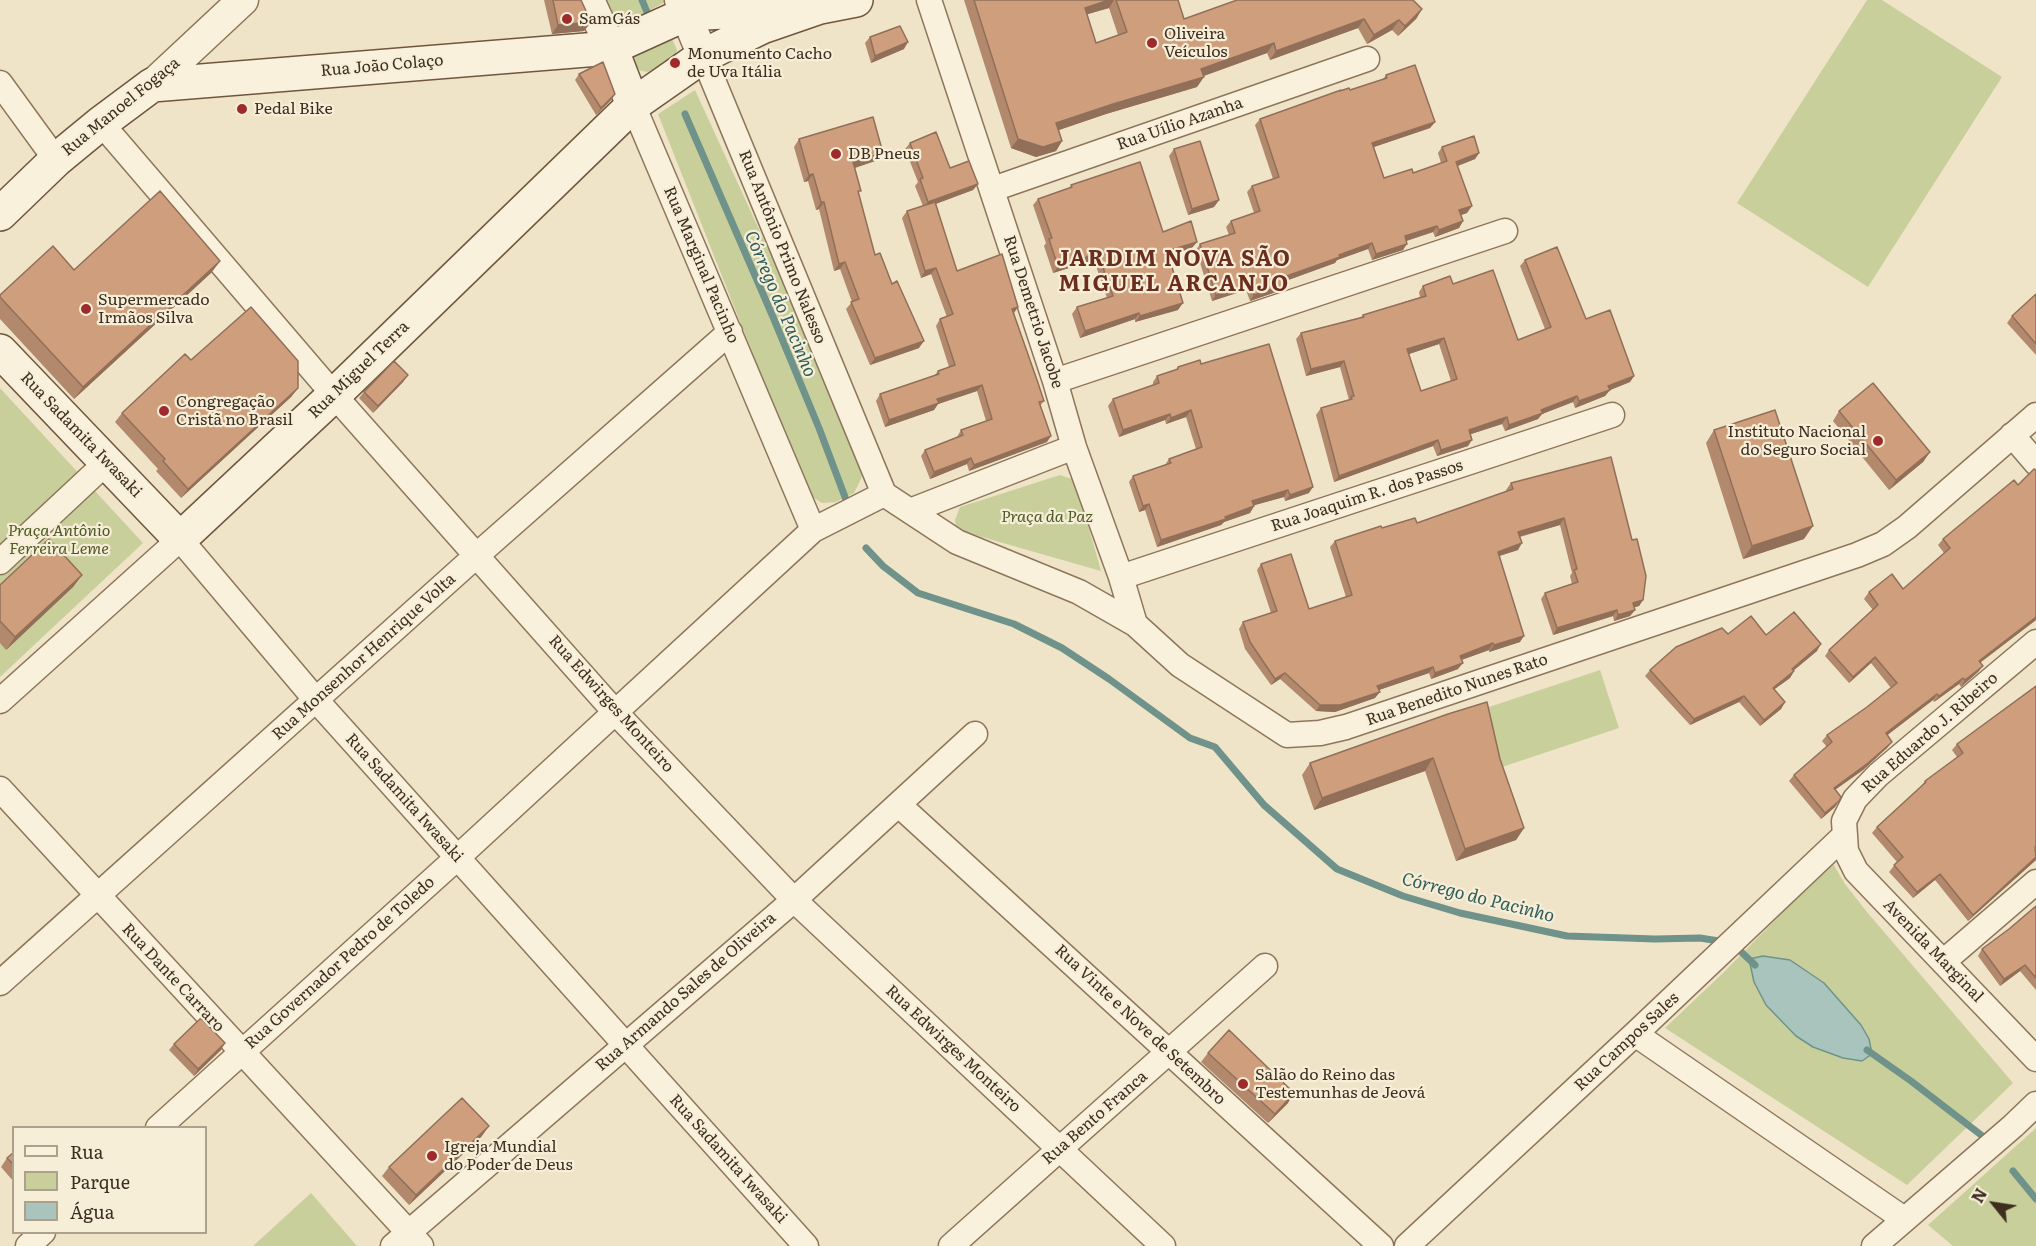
<!DOCTYPE html>
<html>
<head>
<meta charset="utf-8">
<style>
	body { margin:0 }
	#map { position:relative; width:2036px; height:1246px; overflow:hidden; background:#f0e4c8; font-family:Literata,serif }
	canvas { display:block }
	.legend { position:absolute; left:12px; top:1126px; width:195px; height:108px; box-sizing:border-box; background:#f7eed8; border:2px solid #ada18e; margin:0; padding:8px 10px; list-style:none; font-size:18px; color:#3d2e20 }
	.legend li { display:flex; align-items:center; gap:12px; height:30px }
	.legend b { width:30px; border:2px solid #ada18e }
	.north { position:absolute; left:1964px; top:1174px; width:60px; height:60px; -webkit-text-stroke:4px #f7eed8; paint-order:stroke; rotate:300deg; font-size:16px; font-weight:700; line-height:24px; text-align:center; color:#3d2e20 }
	.north::after { content:''; display:block; margin:auto; width:21px; height:27px; background:#3d2e20; clip-path:polygon(50% 0,100% 100%,50% 72%,0 100%) }
</style>
</head>
<body>
<div id="map">
<canvas width="2036" height="1246"></canvas>
<ul class="legend">
<li><b style="height:8px;background:#faf1dc"></b>Rua</li>
<li><b style="height:16px;background:#c9cf9b"></b>Parque</li>
<li><b style="height:16px;background:#a9c4bc"></b>Água</li>
</ul>
<div class="north">N</div>
</div>
<script>
const ctx = document.querySelector('canvas').getContext('2d');
ctx.lineJoin = 'round';
function fillPath(path, color) { ctx.fillStyle = color; ctx.fill(path, 'evenodd'); }
const toPath = rows => new Path2D(rows.map(r => 'M' + r).join(''));
function trace(path, color, width, dash) { ctx.strokeStyle = color; ctx.lineWidth = width; ctx.lineCap = dash ? 'butt' : 'round'; ctx.setLineDash(dash || []); ctx.stroke(path); }
function label(font, color, halo, rows, align = 'center') {
  ctx.font = font + ' Literata,serif'; ctx.lineWidth = 4.5; ctx.setLineDash([]); ctx.textBaseline = 'middle'; ctx.strokeStyle = halo; ctx.fillStyle = color; for (const [text, x, y, turn = 0] of rows) {
    ctx.save(); ctx.translate(x, y); ctx.rotate((+turn || 0) * Math.PI / 180); ctx.textAlign = isNaN(turn) ? turn : align; if (halo) ctx.strokeText(text, 0, 0); ctx.fillText(text, 0, 0); ctx.restore();
  }
}
fillPath(toPath([
	[605,0,664,0,665,2,618,28],
	[1867,0,1882,0,2002,77,1868,287,1737,203],
	[671,36,677,50,675,58,648,72,641,71,635,66,632,58,633,53],
	[695,90,858,445,864,468,861,479,854,493,836,502,822,503,808,494,658,114],
	[0,388,143,543,0,677],
	[1060,475,1072,479,1076,483,1101,571,961,531,956,527,955,520,960,507],
	[1600,670,1619,728,1502,767,1483,709],
	[1832,862,1845,884,1867,912,2013,1083,1907,1185,1665,1028,1723,973],
	[2036,1128,2036,1246,1953,1246,1928,1225],
	[311,1193,357,1246,253,1246]
]), '#c9cf9b');
const water = toPath([
	[1763,956,1790,960,1824,983,1861,1025,1869,1039,1872,1054,1862,1061,1843,1058,1813,1047,1796,1036,1766,1005,1754,982,1749,959,1763,956]
]);
fillPath(water, '#a9c4bc');
trace(water, '#6f938a', 1.5);
trace(toPath([
	[642,0,647,12],
	[685,114,773,317,819,428,848,505],
	[866,548,883,566,918,593,1014,624,1062,648,1109,679,1190,738,1215,747,1264,805,1337,869,1403,896,1460,913,1567,936,1655,939,1700,938,1725,942],
	[1735,946,1755,965],
	[1867,1050,1911,1081,1985,1138],
	[2013,1171,2036,1199]
]), '#6f938a', 7);
const minor = toPath([
	[929,0,1055,381,1074,447,1121,577,1135,624],
	[703,56,884,494],
	[0,83,56,160],
	[633,105,813,530],
	[101,123,334,395,615,712,794,900,1163,1246],
	[993,189,1367,59],
	[1055,381,1505,231],
	[2012,435,2036,463],
	[884,494,957,542,1079,592,1135,624,1180,665,1287,735,1320,733,1346,727,1857,555,1883,544,1907,527,2036,415],
	[910,511,1074,447],
	[0,562,107,462],
	[1121,577,1612,415],
	[2036,642,1878,775,1855,799,1844,821,1846,851,1856,871,2036,1059],
	[0,701,180,539,316,700,806,1246],
	[0,789,421,1246],
	[899,805,1381,1246],
	[1943,962,2036,882],
	[0,983,476,556,730,332],
	[1635,1034,1904,1219],
	[158,1128,457,858,813,530,884,494],
	[28,1246,43,1232],
	[393,1246,794,900,975,734],
	[951,1246,1265,966],
	[1407,1246,1635,1034,1845,835],
	[1874,1246,2013,1126,2036,1104]
]);
const tertiary = toPath([
	[589,0,611,48],
	[680,0,703,56],
	[152,85,243,0]
]);
const secondary = toPath([
	[611,48,633,105],
	[0,214,56,160,101,123,152,85,611,48,686,14,820,7,856,0],
	[0,351,180,539,334,395,633,105,703,56,719,48,762,27,820,7]
]);
trace(minor, '#8d765c', 27);
trace(tertiary, '#8d765c', 33);
trace(secondary, '#6f573f', 36);
trace(minor, '#faf1dc', 24);
trace(tertiary, '#faf1dc', 30);
trace(secondary, '#faf1dc', 33);
fillPath(toPath([
	[544,0,581,0,591,22,584,31,552,34],
	[964,0,1178,0,1184,19,1422,9,1416,19,1398,36,1392,30,1367,44,1358,28,1270,60,1267,53,1204,76,1197,87,1106,114,1059,130,1062,141,1056,151,1036,157,1011,148],
	[1109,8,1118,35,1096,43,1087,14],
	[870,37,904,49,871,63,865,43],
	[579,74,615,94,611,100,596,115,575,80],
	[1386,75,1435,122,1430,128,1374,147,1384,178,1413,173,1441,163,1438,153,1442,147,1479,153,1475,159,1458,166,1467,213,1461,215,1463,221,1459,228,1435,237,1433,232,1406,241,1403,250,1372,260,1368,249,1337,260,1335,263,1283,282,1279,291,1250,301,1246,290,1212,301,1196,250,1200,244,1229,235,1226,227,1231,221,1254,213,1247,192,1252,186,1273,179,1255,125,1260,119,1341,91,1350,90,1383,79],
	[799,139,883,153,878,160,855,168,859,194,875,255,892,284,919,348,870,365,846,309,852,302,840,269,834,271,819,209,816,210,808,181,804,182,794,147],
	[910,143,978,184,973,190,936,204,957,271,1014,313,1044,401,1040,406,1047,442,969,471,967,464,930,479,921,456,925,450,957,437,961,430,986,421,977,391,938,404,934,410,885,427,876,401,880,394,934,376,938,371,949,367,936,326,940,319,947,317,931,274,921,278,902,218,907,211,923,206,915,186,918,182,905,149],
	[1174,149,1219,200,1214,207,1188,215,1169,156],
	[1071,185,1163,232,1192,248,1168,256,1178,310,1135,322,1135,319,1080,338,1072,314,1077,307,1107,298,1094,260,1053,273,1044,246,1046,243,1033,205,1038,199,1070,188],
	[1525,260,1586,319,1634,376,1630,382,1610,390,1605,396,1575,408,1573,402,1542,414,1538,419,1505,431,1502,424,1471,434,1468,446,1437,456,1433,446,1334,482,1316,415,1321,408,1349,400,1340,367,1306,376,1296,339,1301,333,1361,317,1363,315,1420,297,1419,292,1423,286,1453,284,1518,340,1545,329,1520,266],
	[1439,344,1451,381,1421,391,1409,354],
	[220,261,211,273,74,399,0,319,0,295,74,270],
	[2036,294,2036,355,2007,323,2012,316],
	[191,360,298,388,291,397,181,498,156,471,158,469,115,422,122,413],
	[1201,364,1309,493,1285,501,1284,497,1254,505,1254,506,1250,513,1224,522,1221,525,1157,547,1145,510,1139,512,1129,482,1133,476,1165,465,1169,459,1196,449,1186,417,1166,424,1165,420,1119,437,1108,406,1113,399,1153,385,1153,382,1157,376,1176,370,1178,367],
	[408,375,403,382,373,413,359,398,364,392],
	[1839,411,1930,452,1923,462,1889,490,1833,421],
	[1714,430,1804,539,1743,559,1706,443],
	[1611,457,1643,600,1639,606,1634,607,1635,610,1630,616,1614,621,1613,616,1553,635,1541,599,1545,593,1572,584,1570,576,1572,573,1560,525,1520,537,1518,550,1499,556,1520,642,1489,652,1489,650,1461,660,1458,669,1431,679,1429,673,1379,690,1375,698,1335,712,1316,711,1280,679,1271,685,1245,649,1239,629,1243,622,1271,613,1257,570,1261,564,1309,609,1346,597,1330,547,1335,541,1382,528,1417,523,1507,491,1506,490,1511,483],
	[1943,539,2036,620,1980,663,1983,666,1978,672,1961,687,1959,684,1934,702,1933,700,1887,735,1892,742,1887,748,1863,770,1835,790,1835,807,1821,819,1789,781,1794,775,1827,747,1822,741,1827,735,1867,707,1891,688,1871,663,1849,683,1825,656,1829,650,1873,610,1864,599,1869,592,1903,589,1944,553,1938,545],
	[82,575,73,587,6,650,0,643,0,585],
	[1728,634,1766,635,1817,651,1793,671,1794,671,1790,678,1774,689,1785,702,1781,709,1760,726,1739,702,1690,725,1645,676,1650,670],
	[1448,714,1500,759,1524,828,1516,840,1456,861,1425,771,1314,810,1302,775,1310,763],
	[1957,744,2036,860,1968,921,1935,880,1913,898,1889,872,1897,862,1872,833,1877,827,1921,787,1925,781,1957,757,1952,750],
	[2036,906,2036,990,2020,971,2000,986,1978,956,1982,949,2009,929],
	[174,1044,221,1050,194,1076,169,1050],
	[1208,1053,1288,1103,1268,1123,1201,1062],
	[482,1136,409,1205,382,1176,389,1167],
	[14,1152,14,1182,1,1167,7,1158]
]), '#b2896c');
fillPath(toPath([
	[1109,0,1114,0,1109,8,1078,17,1085,8],
	[1422,9,1416,19,1398,36,1405,26],
	[1364,19,1358,28,1270,60,1276,51],
	[1399,20,1392,30,1367,44,1374,35],
	[591,22,584,31,552,34,558,25],
	[908,42,904,49,871,63,875,56],
	[1274,43,1267,53,1195,79,1201,69],
	[1204,77,1197,87,1106,114,1050,133,1056,123,1113,104],
	[615,94,611,100,596,115,601,108],
	[1435,122,1430,128,1368,149,1372,143],
	[1018,139,1062,141,1056,151,1036,157,1011,148],
	[883,153,878,160,848,170,853,162],
	[1479,153,1475,159,1452,168,1456,162],
	[813,174,808,181,804,182,809,175],
	[978,184,973,190,924,208,928,202],
	[1219,200,1214,207,1188,215,1192,209],
	[821,202,824,202,819,209,816,210],
	[1472,206,1467,213,1455,217,1459,210],
	[1463,221,1459,228,1435,237,1439,230],
	[1437,226,1433,232,1400,243,1405,236],
	[1197,242,1192,248,1162,257,1167,251],
	[1372,243,1368,249,1337,260,1335,263,1277,284,1281,278],
	[1407,244,1403,250,1372,260,1376,254],
	[1098,253,1094,260,1053,273,1058,267],
	[220,261,211,273,74,399,83,387],
	[845,262,840,269,834,271,839,264],
	[936,268,931,274,921,278,925,271],
	[1251,284,1246,290,1212,301,1216,295],
	[1284,285,1279,291,1250,301,1254,295],
	[1183,303,1178,310,1135,322,1140,316],
	[1018,307,1014,313,1012,309],
	[1139,313,1135,319,1080,338,1085,331],
	[1444,338,1439,344,1403,356,1407,349],
	[924,341,919,348,870,365,875,358],
	[1344,361,1340,367,1306,376,1311,369],
	[408,375,403,382,373,413,378,406],
	[1634,376,1630,382,1610,390,1605,396,1575,408,1579,401,1608,386],
	[982,385,977,391,938,404,934,410,885,427,889,420,937,399],
	[298,388,291,397,181,498,188,489],
	[1577,396,1573,402,1542,414,1538,419,1505,431,1509,425,1541,410],
	[1191,410,1186,417,1166,424,1171,418],
	[1170,414,1165,420,1119,437,1123,430],
	[1507,417,1502,424,1465,436,1469,430],
	[1051,436,1047,442,969,471,974,465],
	[1438,440,1433,446,1334,482,1339,476],
	[1472,440,1468,446,1437,456,1441,450],
	[1930,452,1923,462,1889,490,1896,480],
	[971,458,967,464,930,479,934,472],
	[1313,487,1309,493,1285,501,1290,495],
	[1288,490,1284,497,1248,507,1252,501],
	[1149,504,1145,510,1139,512,1143,506],
	[1254,506,1250,513,1224,522,1221,525,1157,547,1161,540],
	[1564,518,1560,525,1514,538,1518,532],
	[1813,526,1804,539,1743,559,1752,546],
	[1522,543,1518,550,1493,558,1498,552],
	[82,575,73,587,6,650,15,637],
	[1643,600,1639,606,1628,609,1633,603],
	[1617,610,1613,616,1553,635,1557,628],
	[1635,610,1630,616,1614,621,1618,615],
	[2036,617,2036,620,1974,667,1979,661],
	[1524,636,1520,642,1489,652,1494,645],
	[1493,643,1489,650,1456,662,1460,656],
	[1821,644,1817,651,1788,675,1792,669],
	[1875,657,1871,663,1849,683,1853,677],
	[1463,663,1458,669,1431,679,1435,673],
	[1983,666,1978,672,1961,687,1965,680],
	[1433,667,1429,673,1373,692,1377,686],
	[1794,671,1790,678,1768,694,1773,688],
	[1285,673,1280,679,1271,685,1275,679],
	[1963,678,1959,684,1934,702,1939,696],
	[1380,692,1375,698,1335,712,1316,711,1320,705],
	[1937,694,1933,700,1881,740,1886,733],
	[1744,696,1739,702,1690,725,1694,719],
	[1785,702,1781,709,1760,726,1764,720],
	[1892,742,1887,748,1863,770,1829,794,1834,788],
	[1433,758,1425,771,1314,810,1322,798],
	[1839,801,1835,807,1821,819,1825,813],
	[1524,828,1516,840,1456,861,1465,849],
	[2036,857,2036,860,1968,921,1973,915],
	[1940,874,1935,880,1913,898,1917,892],
	[2025,965,2020,971,2000,986,2004,979],
	[225,1043,221,1050,194,1076,198,1069],
	[1294,1093,1288,1103,1268,1123,1275,1114],
	[489,1126,482,1136,409,1205,416,1195]
]), '#916f58');
const building = toPath([
	[553,0,581,0,591,22,558,25,553,0],
	[974,0,1109,0,1085,8,1096,43,1127,32,1116,0,1178,0,1184,19,1237,0,1413,0,1422,9,1405,26,1399,20,1374,35,1364,19,1276,51,1274,43,1201,69,1204,77,1113,104,1056,123,1062,141,1043,147,1018,139,974,0],
	[900,26,908,42,875,56,870,37,900,26],
	[603,62,615,94,601,108,579,74,603,62],
	[1415,65,1435,122,1372,143,1384,178,1412,169,1413,173,1447,161,1442,147,1474,136,1479,153,1456,162,1472,206,1459,210,1463,221,1439,230,1437,226,1405,236,1407,244,1376,254,1372,243,1339,255,1340,257,1281,278,1284,285,1254,295,1251,284,1216,295,1200,244,1235,233,1231,221,1260,211,1252,186,1279,177,1260,119,1341,90,1340,91,1349,88,1350,90,1387,78,1386,75,1415,65],
	[873,117,883,153,853,162,861,191,858,191,875,255,880,253,892,284,897,281,924,341,875,358,851,302,859,299,845,262,839,264,824,202,821,202,813,174,809,175,799,139,873,117],
	[936,132,950,168,969,161,978,184,928,202,920,179,923,178,910,143,936,132],
	[1200,141,1219,200,1192,209,1174,149,1200,141],
	[1140,162,1163,232,1191,221,1197,242,1167,251,1183,303,1140,316,1139,313,1085,331,1077,307,1113,296,1098,253,1058,267,1049,239,1052,238,1038,199,1072,187,1071,185,1140,162],
	[160,191,220,261,83,387,0,297,0,295,53,246,74,270,160,191],
	[935,202,957,271,1002,254,1018,307,1012,309,1037,380,1044,401,1039,402,1051,436,974,465,971,458,934,472,925,450,963,435,961,430,992,419,982,385,937,399,939,403,889,420,880,394,939,374,938,371,955,365,940,319,953,314,936,268,925,271,907,211,935,202],
	[1557,247,1586,319,1610,310,1634,376,1608,386,1610,390,1579,401,1577,396,1541,410,1543,413,1509,425,1507,417,1469,430,1472,440,1441,450,1438,440,1339,476,1321,408,1352,399,1351,397,1354,396,1344,361,1311,369,1301,333,1364,317,1363,315,1426,296,1423,286,1450,276,1453,284,1493,270,1518,340,1551,327,1525,260,1557,247],
	[1444,338,1457,379,1421,391,1407,349,1444,338],
	[2036,294,2036,344,2012,316,2036,294],
	[251,307,298,361,298,388,188,489,163,461,165,459,122,413,185,354,191,360,251,307],
	[1269,344,1313,487,1290,495,1288,490,1252,501,1254,506,1225,517,1226,519,1161,540,1149,504,1143,506,1133,476,1171,463,1169,459,1202,447,1191,410,1171,418,1170,414,1123,430,1113,399,1159,383,1157,376,1178,369,1178,367,1200,360,1201,364,1269,344],
	[394,361,408,375,378,406,364,392,394,361],
	[1873,383,1930,452,1896,480,1839,411,1873,383],
	[1775,410,1813,526,1752,546,1714,430,1775,410],
	[1611,457,1632,540,1637,539,1646,576,1643,600,1633,603,1635,610,1618,615,1617,610,1557,628,1545,593,1578,582,1574,570,1577,569,1564,518,1518,532,1522,543,1498,552,1524,636,1494,645,1493,643,1460,656,1463,663,1435,673,1433,667,1377,686,1380,692,1340,705,1320,705,1285,673,1275,679,1250,642,1243,622,1277,611,1261,564,1291,554,1309,609,1352,595,1335,541,1381,526,1382,528,1415,518,1417,523,1513,489,1511,483,1611,457],
	[2034,469,2036,470,2036,617,1979,661,1983,666,1965,680,1963,678,1939,696,1937,694,1886,733,1892,742,1868,763,1834,788,1841,797,1839,801,1825,813,1794,775,1832,742,1827,735,1867,707,1897,683,1875,657,1853,677,1829,650,1878,605,1869,592,1892,574,1903,589,1950,548,1943,539,2014,480,2018,485,2034,469],
	[49,539,82,575,15,637,0,621,0,585,49,539],
	[1794,612,1821,644,1792,669,1794,671,1773,688,1785,702,1764,720,1744,696,1694,719,1650,670,1676,647,1722,628,1728,634,1751,616,1766,635,1794,612],
	[2036,686,2036,847,2035,847,2036,857,1973,915,1940,874,1917,892,1894,865,1903,857,1877,827,1926,782,1925,781,1963,753,1957,744,2036,686],
	[1487,702,1500,759,1524,828,1465,849,1433,758,1322,798,1310,763,1448,714,1487,702],
	[2036,906,2036,978,2025,965,2004,979,1982,949,2009,929,2036,906],
	[201,1018,225,1043,198,1069,174,1044,201,1018],
	[1229,1030,1294,1093,1275,1114,1208,1053,1229,1030],
	[462,1098,489,1126,416,1195,389,1167,462,1098],
	[14,1152,14,1165,7,1158,14,1152]
]);
fillPath(building, '#cf9f7d');
trace(building, '#916f58', 1.5);
for (const [x, y, r, color] of [
	[567,19,6,"#9e2a2b"],
	[1152,43,6,"#9e2a2b"],
	[675,63,6,"#9e2a2b"],
	[242,109,6,"#9e2a2b"],
	[836,154,6,"#9e2a2b"],
	[86,309,6,"#9e2a2b"],
	[164,411,6,"#9e2a2b"],
	[1878,441,6,"#9e2a2b"],
	[1243,1084,6,"#9e2a2b"],
	[432,1156,6,"#9e2a2b"]
]) { const dot = new Path2D(); dot.arc(x, y, r, 0, 2 * Math.PI); ctx.fillStyle = color; ctx.fill(dot); trace(dot, '#f7eed8', 2); }
label('16px', '#3d2e20', '#f7eed8', [
	["SamGás",579,19],
	["Oliveira",1164,34],
	["Veículos",1164,52],
	["Monumento Cacho",687,54],
	["de Uva Itália",687,72],
	["Pedal Bike",254,109],
	["DB Pneus",848,154],
	["Supermercado",98,300],
	["Irmãos Silva",98,318],
	["Congregação",176,402],
	["Cristã no Brasil",176,420],
	["Instituto Nacional",1866,432,"right"],
	["do Seguro Social",1866,450,"right"],
	["Salão do Reino das",1255,1075],
	["Testemunhas de Jeová",1255,1093],
	["Igreja Mundial",444,1147],
	["do Poder de Deus",444,1165]
], 'left');
label('16px', '#3d2e20', '#f7eed8', [
	["Rua João Colaço",382,66,-5],
	["Rua Manoel Fogaça",121,107,-39],
	["Rua Uílio Azanha",1180,124,-19],
	["Rua Antônio Primo Nalesso",782,247,68],
	["Rua Marginal Pacinho",701,265,67],
	["Rua Demetrio Jacobe",1033,312,72],
	["Rua Miguel Terra",359,370,-44],
	["Rua Sadamita Iwasaki",81,435,46],
	["Rua Joaquim R. dos Passos",1367,496,-18],
	["Rua Monsenhor Henrique Volta",364,657,-42],
	["Rua Benedito Nunes Rato",1457,690,-19],
	["Rua Edwirges Monteiro",611,704,48],
	["Rua Eduardo J. Ribeiro",1930,733,-41],
	["Rua Sadamita Iwasaki",404,798,48],
	["Avenida Marginal",1933,951,46],
	["Rua Governador Pedro de Toledo",340,963,-42],
	["Rua Dante Carraro",173,978,47],
	["Rua Armando Sales de Oliveira",686,992,-41],
	["Rua Vinte e Nove de Setembro",1140,1025,43],
	["Rua Campos Sales",1627,1042,-43],
	["Rua Edwirges Monteiro",953,1049,43],
	["Rua Bento Franca",1095,1118,-41],
	["Rua Sadamita Iwasaki",728,1159,48]
]);
label('italic 16px', '#4d5a26', '#f7eed8', [
	["Praça da Paz",1047,517],
	["Praça Antônio",59,531],
	["Ferreira Leme",59,549]
]);
label('italic 18px', '#2f5d5a', '#f7eed8', [
	["Córrego do Pacinho",780,304,67],
	["Córrego do Pacinho",1478,898,14]
]);
ctx.letterSpacing = '1.5px';
label('bold 22px', '#6b2e1e', '#f7eed8', [
	["JARDIM NOVA SÃO",1174,260],
	["MIGUEL ARCANJO",1174,285]
]);
ctx.letterSpacing = '0px';
</script>
</body>
</html>
